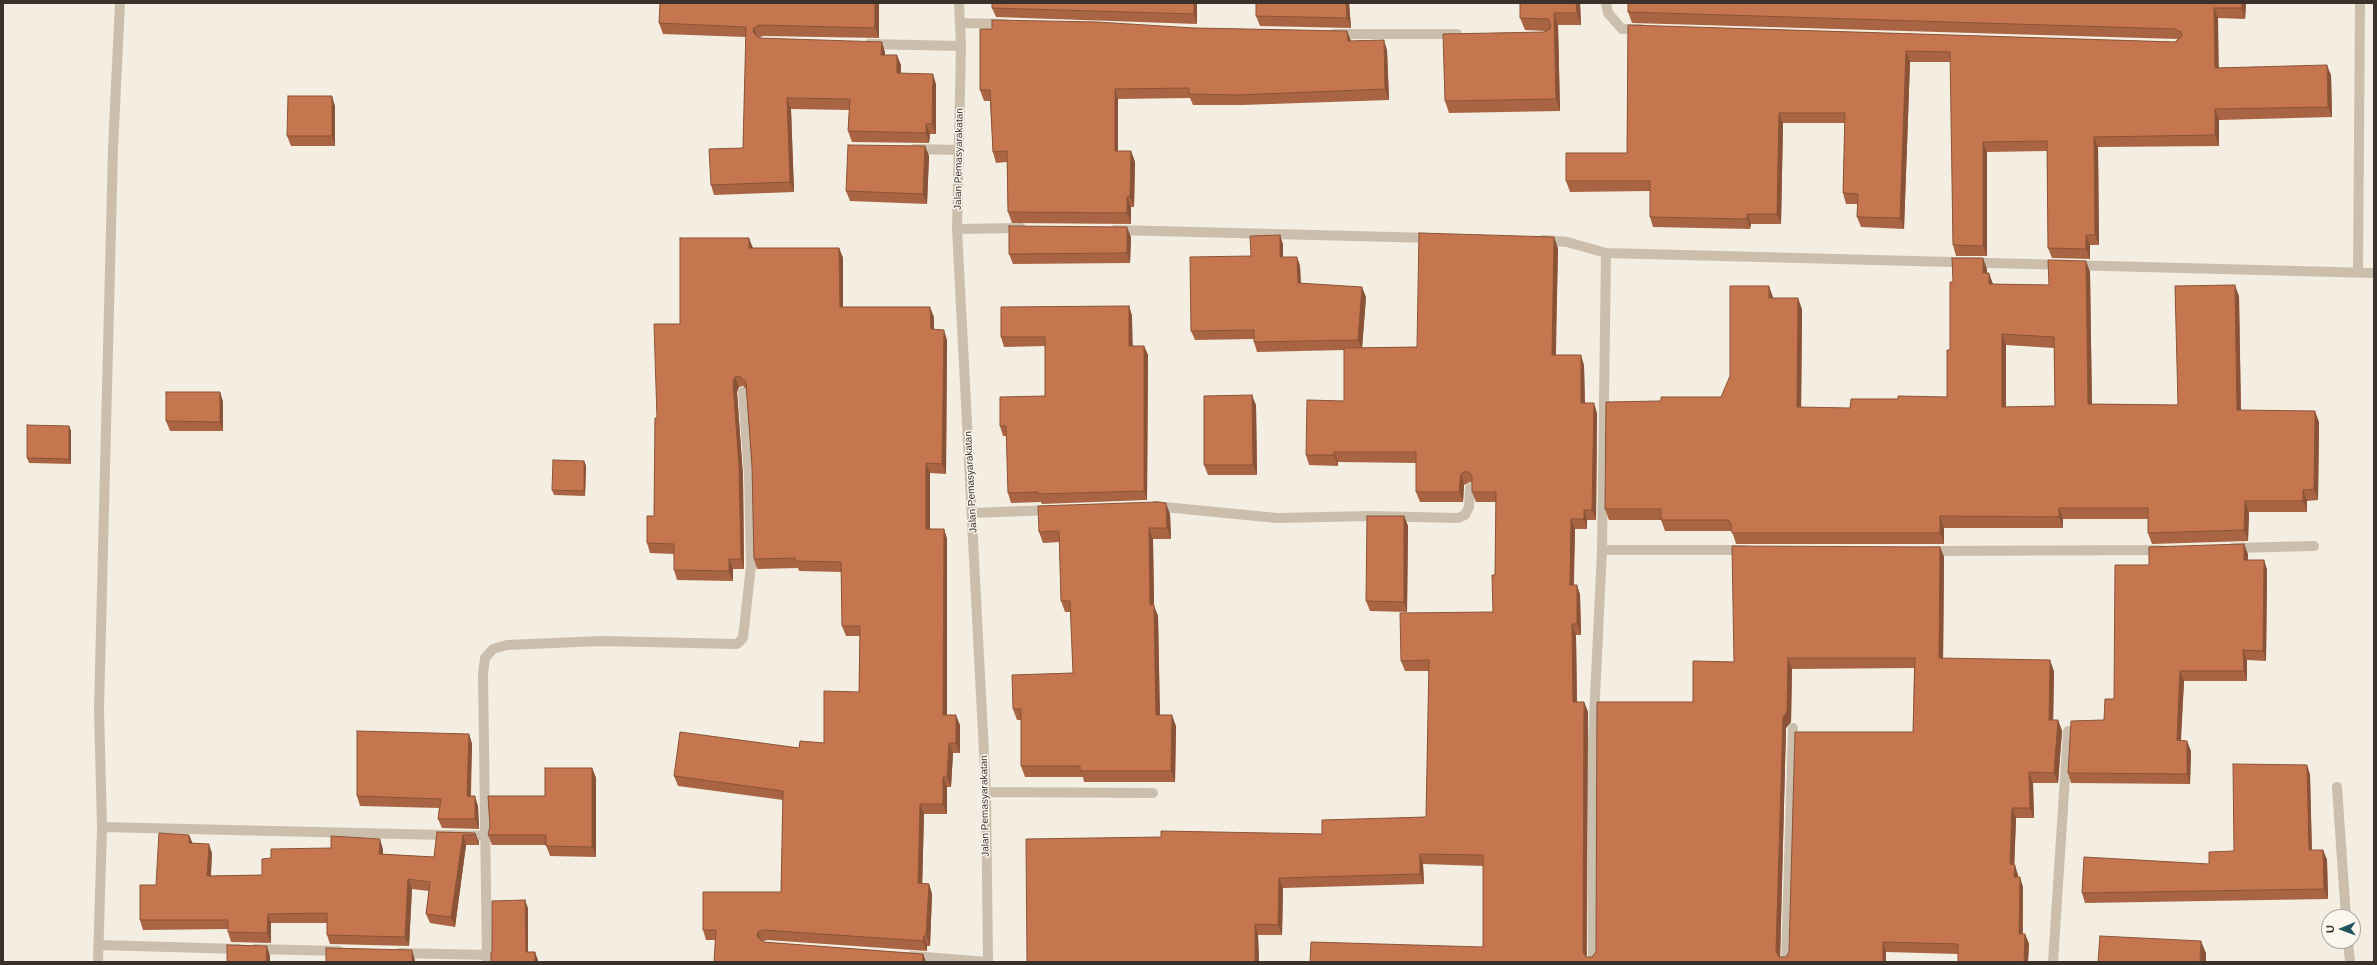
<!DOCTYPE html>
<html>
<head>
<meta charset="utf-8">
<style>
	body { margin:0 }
	#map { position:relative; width:2377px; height:965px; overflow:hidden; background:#f4ede1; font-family:Arial,sans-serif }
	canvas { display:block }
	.frame { position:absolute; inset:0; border:4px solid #3a312b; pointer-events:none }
	.north { position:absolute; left:2321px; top:909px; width:40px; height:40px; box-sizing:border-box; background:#fbf6ee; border:1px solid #aea7a0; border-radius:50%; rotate:269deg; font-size:11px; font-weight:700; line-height:16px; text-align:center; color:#3a312b }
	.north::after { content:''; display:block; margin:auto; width:14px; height:18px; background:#20535c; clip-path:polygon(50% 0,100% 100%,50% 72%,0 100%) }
</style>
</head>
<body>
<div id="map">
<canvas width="2377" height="965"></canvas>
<div class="frame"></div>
<div class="north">U</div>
</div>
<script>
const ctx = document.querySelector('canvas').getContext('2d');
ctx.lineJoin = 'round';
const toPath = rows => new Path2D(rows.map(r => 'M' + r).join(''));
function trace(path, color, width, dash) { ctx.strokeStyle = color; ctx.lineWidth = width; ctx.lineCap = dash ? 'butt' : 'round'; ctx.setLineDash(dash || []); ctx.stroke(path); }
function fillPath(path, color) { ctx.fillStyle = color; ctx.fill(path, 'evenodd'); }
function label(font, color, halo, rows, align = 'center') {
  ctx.font = font + ' Arial,sans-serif'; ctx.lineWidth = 3; ctx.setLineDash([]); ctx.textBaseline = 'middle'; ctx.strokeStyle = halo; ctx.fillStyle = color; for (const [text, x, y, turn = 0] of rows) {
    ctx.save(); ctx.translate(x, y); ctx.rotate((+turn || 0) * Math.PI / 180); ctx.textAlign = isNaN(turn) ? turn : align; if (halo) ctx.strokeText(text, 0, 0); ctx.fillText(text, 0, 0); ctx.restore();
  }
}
trace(toPath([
	[959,3,961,46,957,229,986,792,988,962],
	[1606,3,1608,13,1622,29,1641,29],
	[960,23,1005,24],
	[1335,34,1457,34],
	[869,44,961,46],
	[914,149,959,150],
	[957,229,1021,228],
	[1115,230,1433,238],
	[1543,240,1567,242,1606,253,2374,273],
	[2358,273,2360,3],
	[1154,506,1277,518,1371,516,1458,518,1465,515,1469,507,1470,488],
	[972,513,1052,510],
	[2233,548,2314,546],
	[1602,550,1606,253],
	[1929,551,2161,550],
	[2337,787,2346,917],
	[986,792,1153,793],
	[102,827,487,836],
	[2348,941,2350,962],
	[99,945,239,949],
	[255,949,339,951],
	[399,953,487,955],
	[912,956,988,962],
	[98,962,102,827,99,710,113,148,120,3],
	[487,962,483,674,485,658,493,649,507,645,601,641,737,644,743,638,751,566,749,476,743,392],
	[1593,962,1593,739,1602,550,1745,550],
	[1786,962,1793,728],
	[2053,962,2068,731]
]), '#ccbead', 10);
fillPath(toPath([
	[660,3,879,3,879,38,763,36,759,38,885,52,885,55,901,65,901,74,936,84,936,134,930,134,929,143,852,142,848,131,849,110,791,109,794,192,714,195,711,185,743,148,746,37,663,34,659,23],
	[1197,3,1197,24,996,17,992,8],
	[1256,3,1349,3,1351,28,1260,26,1256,16],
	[1580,3,1581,25,1558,25,1560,111,1449,113,1445,101,1546,31,1525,30,1520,18],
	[1628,3,2246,3,2245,19,2218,18,2218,68,2331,75,2332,117,2219,120,2219,146,2098,147,2099,245,2090,245,2090,259,2052,258,2048,248,2047,151,1987,152,1987,256,1956,256,1953,245,1951,62,1910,62,1904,229,1861,227,1857,217,1857,204,1846,204,1843,193,1845,123,1783,123,1781,224,1751,224,1750,229,1653,227,1650,217,1650,191,1570,192,1566,181,1627,153,1628,25,2175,42,2178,39,1632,23,1628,12],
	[1194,28,1347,31,1351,41,1387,50,1389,100,1242,105,1193,105,1190,98,1118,99,1118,151,1131,151,1135,162,1134,207,1131,207,1131,224,1012,223,1008,212,1007,162,996,163,993,152,990,101,984,101,980,90],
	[335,106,335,146,291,146,287,136],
	[925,146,929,156,927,204,850,201,846,191],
	[1131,237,1130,263,1013,264,1009,254],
	[1283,244,1283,257,1297,257,1300,266,1301,283,1366,297,1362,348,1417,347,1558,248,1556,355,1584,365,1585,403,1597,413,1596,520,1587,520,1587,529,1575,529,1574,585,1577,585,1580,595,1581,635,1576,635,1577,702,1584,702,1588,712,1587,957,1592,957,1596,952,1693,702,1734,662,1940,547,1944,557,1943,658,2054,671,2053,720,2058,720,2062,731,2058,783,2033,783,2034,818,2016,818,2014,865,2018,875,2018,877,2023,887,2023,934,2025,934,2029,944,2028,962,1958,962,1958,954,1886,952,1886,962,1310,962,1483,947,1483,866,1423,864,1424,884,1283,888,1282,935,1258,935,1259,962,1027,962,1161,837,1322,834,1426,817,1429,671,1405,671,1401,661,1493,612,1495,575,1496,502,1476,502,1472,492,1472,483,1470,482,1464,485,1463,502,1420,502,1416,492,1416,463,1338,462,1338,466,1309,465,1306,455,1344,401,1344,350,1257,352,1254,342,1254,339,1195,340,1191,331,1251,256],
	[1914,668,1913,732,1786,957,1780,957,1786,728,1791,722,1792,669],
	[753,248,839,248,843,258,843,307,934,317,934,329,947,340,946,474,930,473,930,529,944,529,947,539,947,715,960,725,960,753,953,753,951,787,947,787,947,814,924,814,922,883,929,884,932,894,930,946,927,946,927,951,767,940,762,942,763,942,923,954,926,962,714,962,716,940,706,940,703,930,781,892,783,800,678,786,674,776,824,743,859,692,860,636,846,636,842,626,841,572,799,571,798,568,757,569,754,559,752,466,746,389,743,386,739,387,737,392,743,476,744,569,733,569,733,581,677,580,674,570,674,554,650,553,647,543,654,516,657,418,680,324],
	[2086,261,2090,272,2092,404,2178,405,2239,296,2241,410,2319,422,2318,500,2307,501,2307,512,2249,512,2248,541,2152,544,2148,533,2148,519,2063,519,2063,528,1944,528,1944,544,1736,544,1732,531,1665,531,1661,520,1609,520,1605,509,1661,401,1721,397,1773,298,1802,309,1801,408,1850,408,1898,399,1947,397,1950,350,1953,282,1987,269,1987,273,1993,284,2049,285],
	[2006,345,2054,348,2055,406,2006,407],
	[1129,306,1132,316,1132,346,1144,346,1148,355,1147,500,1042,504,1041,502,1011,503,1008,493,1007,436,1003,436,1000,426,1045,396,1045,346,1004,347,1001,337],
	[220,392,223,402,223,431,170,431,166,421],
	[1256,405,1257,475,1208,475,1204,465],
	[69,426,71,431,71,464,29,463,27,458],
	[584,461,586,466,585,496,554,495,552,490],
	[1170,514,1171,539,1153,539,1154,606,1158,616,1160,715,1176,726,1175,782,1084,782,1083,777,1025,777,1021,766,1021,720,1017,720,1013,709,1073,673,1071,612,1065,612,1061,601,1060,542,1043,543,1039,532],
	[1404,516,1408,526,1407,612,1370,611,1366,601],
	[2248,554,2248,560,2264,560,2267,570,2266,661,2247,660,2247,681,2184,681,2181,741,2191,751,2190,784,2071,783,2068,773,2104,720,2114,699,2149,565],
	[469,734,472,744,471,796,478,806,479,829,442,828,438,819,439,808,360,806,357,796],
	[2307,765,2310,775,2312,850,2323,850,2327,860,2328,899,2085,903,2082,893,2209,864,2234,851],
	[592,768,596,778,596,857,550,856,546,845,492,845,488,835,545,796],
	[437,832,475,833,479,842,479,845,466,845,455,927,430,923,426,914,429,891,412,889,409,946,330,944,327,935,327,923,271,923,271,943,231,942,228,932,228,929,143,930,140,920,156,885,189,835,192,843,212,853,211,876,262,875,271,858,383,849,383,854,434,857]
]), '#a96543');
fillPath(toPath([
	[875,3,879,3,879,38,875,28],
	[1194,3,1197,3,1197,24,1194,14],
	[1346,3,1349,3,1351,28,1347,18],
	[1576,3,1580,3,1581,25,1577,13],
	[2242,3,2246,3,2245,19,2242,8],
	[2214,8,2218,18,2219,78,2215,68],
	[1554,13,1558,25,1560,111,1556,99],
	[754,28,758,38,753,32],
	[1347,31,1351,41,1348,41],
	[1384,40,1387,50,1389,100,1385,89],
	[882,42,885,52,885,65,881,55],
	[1906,51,1910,62,1904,229,1900,218],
	[897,55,901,65,901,84,897,73],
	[2327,65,2331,75,2332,117,2328,107],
	[933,74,936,84,936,134,932,124],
	[1115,89,1118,99,1118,161,1115,151],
	[332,96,335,106,335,146,332,136],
	[787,98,791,109,794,192,790,182],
	[2215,109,2219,120,2219,146,2215,135],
	[1779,113,1783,123,1781,224,1777,214],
	[926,124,930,134,929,143,926,133],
	[2094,137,2098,147,2099,245,2095,235],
	[1983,142,1987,152,1987,256,1983,246],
	[925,146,929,156,927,204,923,194],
	[1131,151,1135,162,1134,207,1130,197],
	[1127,197,1131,207,1131,224,1127,213],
	[1747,214,1751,224,1750,229,1747,219],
	[1127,227,1131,237,1130,263,1127,253],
	[1280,235,1283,244,1283,266,1280,257],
	[2086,235,2090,245,2090,259,2086,249],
	[1554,237,1558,248,1555,365,1552,355],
	[749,238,753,248,749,248],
	[839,248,843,258,843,317,840,307],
	[1297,257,1300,266,1301,292,1298,283],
	[1983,258,1987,269,1987,284,1983,273],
	[2086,261,2090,272,2092,415,2088,404],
	[1989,273,1993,284,1989,284],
	[2235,285,2239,296,2241,421,2237,410],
	[1769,286,1773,297,1773,309,1769,298],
	[1362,287,1366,297,1362,349,1358,340],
	[1798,298,1802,309,1801,419,1797,407],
	[1129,306,1132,316,1133,355,1129,346],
	[930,307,934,317,934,339,931,329],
	[944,330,947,340,946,474,942,464],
	[2002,334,2006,345,2006,418,2002,407],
	[1144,346,1148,355,1147,500,1144,491],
	[1581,355,1584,365,1585,414,1581,403],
	[735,377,739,387,737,392,743,476,744,569,741,559,733,382],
	[220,392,223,402,223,431,220,422],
	[1252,395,1256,405,1257,475,1253,465],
	[1594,403,1597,413,1596,520,1592,510],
	[2315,411,2319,422,2318,500,2314,489],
	[69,426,71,431,71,464,69,459],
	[1334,452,1338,462,1338,466,1334,455],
	[584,461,586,466,585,496,584,491],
	[926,463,930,473,930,539,926,529],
	[1461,474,1464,485,1463,502,1459,492],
	[2303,490,2307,501,2307,512,2303,501],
	[2245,501,2249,512,2248,541,2244,530],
	[1166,503,1170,514,1171,539,1167,528],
	[2059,508,2063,519,2063,528,2059,517],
	[1584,510,1587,520,1587,529,1584,519],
	[1404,516,1408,526,1407,612,1404,602],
	[1940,516,1944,528,1944,544,1940,533],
	[1571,519,1575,529,1573,595,1570,585],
	[1149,528,1153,539,1154,606,1158,616,1160,726,1156,715,1150,605],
	[944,529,947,539,947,725,943,715],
	[2244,544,2248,554,2248,570,2244,560],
	[1940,547,1944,557,1943,668,1939,658],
	[729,559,733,569,733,581,729,571],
	[2264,560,2267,570,2266,661,2263,651],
	[1577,585,1580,595,1581,635,1577,624],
	[1572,624,1576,635,1577,712,1573,702],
	[2243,650,2247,660,2247,681,2244,671],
	[1788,658,1792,669,1791,722,1786,728,1780,962,1776,951,1783,717],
	[2050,660,2054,671,2053,731,2049,720],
	[2180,671,2184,681,2180,750,2177,740],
	[1584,702,1588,712,1586,962,1583,952],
	[956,715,960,725,960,753,956,743],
	[1172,715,1176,726,1175,782,1171,771],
	[2058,720,2062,731,2058,783,2054,773],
	[469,734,472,744,470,806,467,796],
	[2187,741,2191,751,2190,784,2187,774],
	[949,743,953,753,951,787,947,777],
	[2307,765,2310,775,2312,860,2309,850],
	[592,768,596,778,596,857,592,847],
	[2029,772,2033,783,2034,818,2030,808],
	[943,777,947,787,947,814,943,804],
	[475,796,478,806,479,829,475,819],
	[920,804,924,814,922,893,918,883],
	[2012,808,2016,818,2014,875,2010,864],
	[475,833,479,842,479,845,475,835],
	[189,835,193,844,189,843],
	[463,835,466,845,455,927,451,917],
	[380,839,383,849,382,864,379,854],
	[209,844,212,853,210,885,207,876],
	[2323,850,2327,860,2328,899,2324,889],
	[1420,854,1423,864,1424,884,1420,874],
	[2015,865,2018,875,2018,887,2014,877],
	[2020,877,2023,887,2022,944,2019,934],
	[1279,878,1283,888,1282,935,1278,925],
	[408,879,412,889,409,946,405,937],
	[929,884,932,894,930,946,926,936],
	[525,900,528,908,528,960,526,952],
	[268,914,271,923,271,943,267,933],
	[1255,924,1258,935,1259,962,1255,962],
	[758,932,762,942,757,936],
	[2025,934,2029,944,2028,962,2024,962],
	[924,936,927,946,927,951,923,941],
	[2201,941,2206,953,2206,962,2200,962],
	[1883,942,1886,952,1886,962,1883,962],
	[267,946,270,956,270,962,266,962],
	[412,950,415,960,415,962,412,962],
	[535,952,538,960,538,962,535,962],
	[923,954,926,962,923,962]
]), '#8a5337');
const building = toPath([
	[660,3,875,3,875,28,759,25,754,28,753,32,759,38,882,42,881,55,897,55,897,73,933,74,932,124,926,124,926,133,848,131,850,99,787,98,790,182,711,185,709,149,743,148,746,27,659,23,660,3],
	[992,3,1194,3,1194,14,992,8,992,3],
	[1256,3,1346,3,1347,18,1256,16,1256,3],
	[1520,3,1576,3,1577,13,1554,13,1556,99,1445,101,1443,34,1544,32,1550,29,1551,25,1548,19,1520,18,1520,3],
	[1628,3,2242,3,2242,8,2214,8,2215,68,2327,65,2328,107,2215,109,2215,135,2094,137,2095,235,2086,235,2086,249,2048,248,2047,141,1983,142,1983,246,1953,245,1950,52,1906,51,1900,218,1857,217,1858,194,1843,193,1845,113,1779,113,1777,214,1747,214,1747,219,1650,217,1650,181,1566,181,1566,153,1627,153,1628,25,2175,42,2182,36,2181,32,2175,29,1628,12,1628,3],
	[992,20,1097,22,1194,28,1347,31,1348,41,1384,40,1385,89,1238,95,1189,94,1189,88,1115,89,1115,151,1131,151,1130,197,1127,197,1127,213,1008,212,1007,151,993,152,990,90,980,90,980,29,992,29,992,20],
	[288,96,332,96,332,136,287,136,288,96],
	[848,145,925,146,923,194,846,191,848,145],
	[1009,226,1127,227,1127,253,1009,254,1009,226],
	[1419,233,1554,237,1552,355,1581,355,1581,403,1594,403,1592,510,1584,510,1584,519,1571,519,1570,585,1577,585,1577,624,1572,624,1573,702,1584,702,1583,952,1586,957,1592,957,1596,952,1597,702,1693,702,1693,661,1734,662,1732,546,1940,547,1939,658,2050,660,2049,720,2058,720,2054,773,2029,772,2030,808,2012,808,2010,864,2015,865,2014,877,2020,877,2019,934,2025,934,2024,962,1958,962,1958,944,1883,942,1883,962,1310,962,1311,942,1483,947,1483,855,1420,854,1420,874,1279,878,1278,925,1255,924,1255,962,1027,962,1026,839,1161,837,1161,831,1322,834,1322,820,1426,817,1429,660,1401,661,1400,613,1493,612,1492,575,1495,575,1496,492,1472,492,1472,475,1466,471,1461,474,1459,492,1416,492,1416,452,1334,452,1334,455,1306,455,1307,400,1344,401,1344,348,1417,347,1419,233],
	[1788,658,1915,658,1913,732,1795,732,1789,952,1786,957,1779,957,1776,951,1783,717,1787,712,1788,658],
	[1280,235,1280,257,1297,257,1298,283,1362,287,1358,340,1254,342,1254,330,1191,331,1190,257,1251,256,1250,236,1280,235],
	[680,238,749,238,749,248,839,248,840,307,930,307,931,329,944,330,942,464,926,463,926,529,944,529,943,715,956,715,956,743,949,743,947,777,943,777,943,804,920,804,918,883,929,884,926,936,924,936,923,941,764,930,758,932,757,936,763,942,923,954,923,962,714,962,716,930,703,930,703,892,781,892,783,791,674,776,680,732,799,748,800,741,824,743,824,691,859,692,860,626,842,626,841,562,795,561,795,558,754,559,752,466,746,382,739,376,735,377,733,382,739,466,741,559,729,559,729,571,674,570,674,544,647,543,647,516,654,516,655,418,657,418,654,324,680,324,680,238],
	[1952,258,1983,258,1983,273,1989,273,1989,284,2049,285,2048,260,2086,261,2088,404,2178,405,2175,286,2235,285,2237,410,2315,411,2314,489,2303,490,2303,501,2245,501,2244,530,2148,533,2148,508,2059,508,2059,517,1940,516,1940,533,1732,533,1731,523,1729,523,1729,520,1661,520,1661,509,1605,509,1606,402,1661,401,1661,397,1721,397,1730,376,1730,286,1769,286,1769,298,1798,298,1797,407,1850,408,1851,399,1898,399,1898,396,1947,397,1947,350,1950,350,1950,282,1953,282,1952,258],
	[2002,334,2054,337,2055,406,2002,407,2002,334],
	[1129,306,1129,346,1144,346,1144,491,1038,494,1038,492,1008,493,1006,426,1000,426,1000,397,1045,396,1045,337,1001,337,1001,307,1129,306],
	[166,392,220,392,220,422,166,421,166,392],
	[1252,395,1253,465,1204,465,1204,396,1252,395],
	[27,425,69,426,69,459,27,458,27,425],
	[553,460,584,461,584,491,552,490,553,460],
	[1157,502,1166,503,1167,528,1149,528,1150,605,1154,605,1156,715,1172,715,1171,771,1080,771,1080,766,1021,766,1021,709,1013,709,1012,675,1073,673,1070,601,1061,601,1059,531,1039,532,1038,506,1157,502],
	[1367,516,1404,516,1404,602,1366,601,1367,516],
	[2244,544,2244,560,2264,560,2263,651,2243,650,2244,671,2180,671,2177,740,2187,741,2187,774,2068,773,2071,721,2104,720,2105,699,2114,699,2115,565,2149,565,2149,547,2244,544],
	[357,731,469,734,467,796,475,796,475,819,438,819,441,799,357,796,357,731],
	[2233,764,2307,765,2309,850,2323,850,2324,889,2082,893,2084,857,2209,864,2209,852,2234,851,2233,764],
	[545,768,592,768,592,847,546,846,546,835,488,835,490,826,488,796,545,796,545,768],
	[437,832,475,833,475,835,463,835,451,917,426,914,430,882,408,879,405,937,327,935,327,913,268,914,267,933,228,932,228,920,140,920,140,885,156,885,159,833,189,835,189,843,209,844,207,876,262,875,262,859,271,858,271,849,331,848,331,836,380,839,379,854,434,857,437,832],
	[525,900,526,952,535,952,535,962,491,962,491,952,492,952,492,901,525,900],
	[2100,936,2201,941,2200,962,2098,962,2100,936],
	[227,945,267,946,266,962,227,962,227,945],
	[326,948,412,950,412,962,326,962,326,948]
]);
fillPath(building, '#c5764e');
trace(building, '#8a5337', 1);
label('10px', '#3a312b', '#fbf6ee', [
	["Jalan Pemasyarakatan",959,159,-89],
	["Jalan Pemasyarakatan",971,482,-93],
	["Jalan Pemasyarakatan",985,806,-91]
]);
</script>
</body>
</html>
